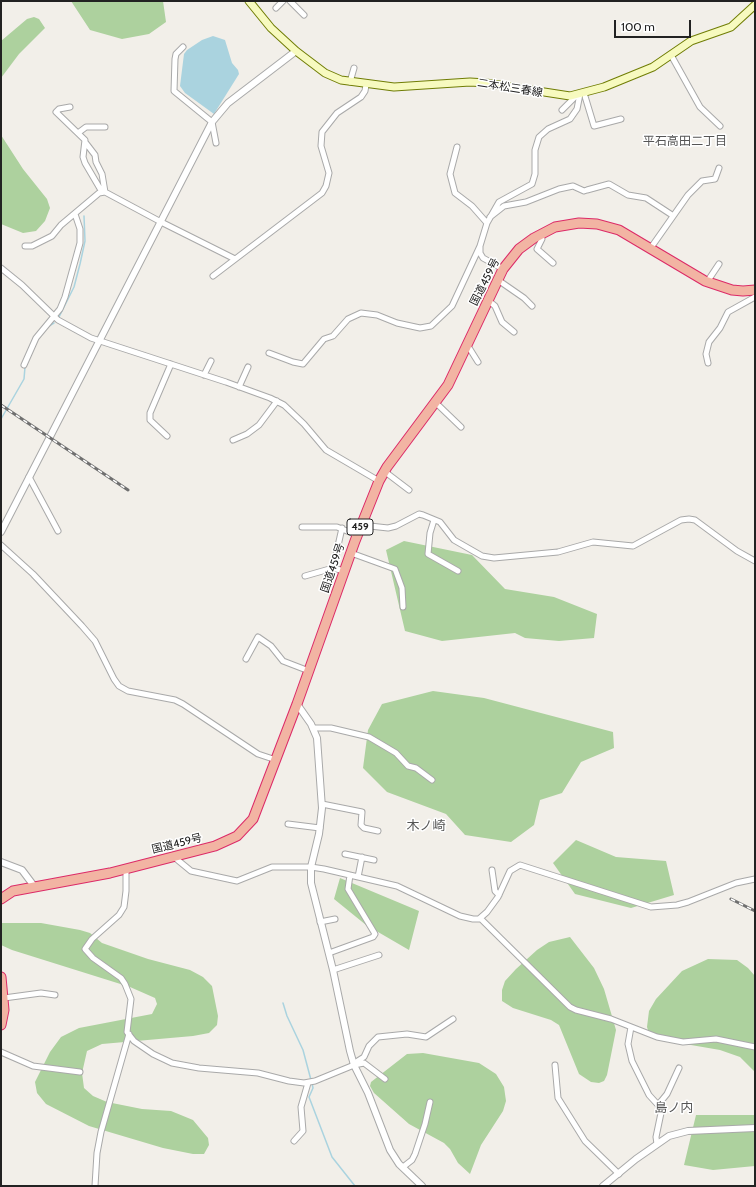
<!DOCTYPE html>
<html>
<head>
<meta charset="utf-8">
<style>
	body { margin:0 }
	#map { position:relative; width:756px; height:1187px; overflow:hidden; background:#f2efe9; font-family:Cabin,sans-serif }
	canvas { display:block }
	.frame { position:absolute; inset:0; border:2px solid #222; pointer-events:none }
	.scale { position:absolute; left:614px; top:20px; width:77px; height:18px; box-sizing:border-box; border:2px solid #222; border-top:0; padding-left:5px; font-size:12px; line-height:14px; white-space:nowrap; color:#222; -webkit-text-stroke:3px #fff; paint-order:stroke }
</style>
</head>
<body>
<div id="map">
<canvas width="756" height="1187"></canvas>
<div class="frame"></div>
<div class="scale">100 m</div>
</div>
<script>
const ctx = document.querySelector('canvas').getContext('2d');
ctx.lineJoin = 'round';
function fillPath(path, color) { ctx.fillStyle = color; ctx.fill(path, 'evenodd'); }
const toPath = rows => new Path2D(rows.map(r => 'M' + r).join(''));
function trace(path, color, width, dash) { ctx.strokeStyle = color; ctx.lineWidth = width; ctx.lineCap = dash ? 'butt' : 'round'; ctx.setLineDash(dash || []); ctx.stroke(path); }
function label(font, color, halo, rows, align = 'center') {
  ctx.font = font + ' Cabin,"Noto Sans JP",sans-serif'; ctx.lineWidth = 3; ctx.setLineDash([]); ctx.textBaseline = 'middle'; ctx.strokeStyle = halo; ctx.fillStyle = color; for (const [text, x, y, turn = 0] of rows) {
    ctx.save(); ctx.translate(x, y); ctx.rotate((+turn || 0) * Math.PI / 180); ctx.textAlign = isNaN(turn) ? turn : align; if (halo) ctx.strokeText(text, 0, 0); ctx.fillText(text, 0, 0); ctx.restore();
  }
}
fillPath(toPath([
	[71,1,163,1,166,22,149,34,122,39,90,30],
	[34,17,39,19,45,28,19,54,1,78,1,41,27,19],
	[1,135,23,169,47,199,50,208,45,221,36,231,23,233,1,224],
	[404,541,472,555,505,589,554,597,597,614,594,638,559,641,525,638,515,633,442,641,405,631,386,550],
	[433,691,484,698,613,732,614,748,581,762,562,793,540,800,534,825,511,842,465,835,446,814,387,792,363,768,368,730,382,704],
	[576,840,616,857,666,861,674,895,631,908,575,894,553,863],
	[340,878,419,911,409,950,366,925,334,899],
	[1,923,41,923,80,930,90,933,102,943,148,959,190,970,203,977,212,986,218,1016,217,1025,209,1033,193,1036,102,1044,87,1051,82,1073,84,1088,93,1096,107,1102,142,1109,171,1111,193,1120,208,1138,209,1145,204,1154,193,1154,163,1148,89,1126,46,1104,37,1093,35,1082,50,1052,61,1037,79,1028,152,1014,157,1004,155,998,130,987,12,950,1,945],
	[570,937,594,968,604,989,616,1030,607,1075,604,1081,599,1083,591,1082,579,1074,559,1025,551,1020,513,1008,502,1001,502,990,505,981,516,969,537,950,549,942],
	[708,959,737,960,748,968,755,976,755,1072,740,1057,720,1050,662,1040,650,1037,647,1027,649,1011,656,999,682,971],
	[423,1053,479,1063,496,1074,504,1087,506,1101,503,1111,481,1145,470,1174,458,1163,450,1149,444,1143,409,1124,374,1093,370,1086,371,1082,407,1054],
	[696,1115,755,1115,755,1166,713,1170,684,1165]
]), '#add19e');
fillPath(toPath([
	[213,36,225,40,232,63,238,70,239,74,214,114,185,93,180,86,184,54,187,50,202,40]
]), '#aad3df');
trace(toPath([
	[59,317,74,287,80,264,85,241,84,216],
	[49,326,54,323],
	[1,419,24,379,25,367],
	[283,1003,287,1016,303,1050,311,1080],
	[312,1083,313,1088,309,1097,332,1157,355,1186]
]), '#aad3df', 1.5);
const minor = toPath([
	[290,1,304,15],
	[276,8,283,1],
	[183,47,176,54,175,59,174,91,212,122,216,143],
	[671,55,700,107,720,126],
	[350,82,354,68],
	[584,93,594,126,621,119],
	[70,107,59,109,56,112,85,140,83,157,85,163,102,192],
	[562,110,577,95],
	[78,133,86,127,105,127],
	[85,142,95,155,96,162,102,174,105,192],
	[457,147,450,174,455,193,472,206,487,223],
	[490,217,504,206,526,202,559,189,573,186,584,191,587,190,609,184,628,195,646,198,672,215],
	[541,234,542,239,537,249,553,263],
	[25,246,32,246,52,236,61,225,99,193,105,192,161,222,235,259],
	[650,249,688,195,702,181,715,179,719,168],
	[1,268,22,285,58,320,91,338,226,382,270,398,284,405,304,424,326,450,379,481],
	[503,269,483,258,480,253,480,246,487,223,499,202,532,184,535,174,535,150,539,137,548,129,570,119,577,109,580,94],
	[213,276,322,193,326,186,329,173,321,146,322,132,337,113,361,97,365,91,366,85],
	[498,280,524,298,532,306],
	[707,282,719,264],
	[489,301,495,306,502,322,514,332],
	[468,346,478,362],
	[269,353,293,362,303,364,324,339,333,336,348,319,361,313,377,315,397,323,420,328,431,326,452,306,480,246],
	[708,363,706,354,709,342,720,328,728,312,755,297],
	[24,365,36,338,60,309,65,297,80,243,80,229,75,214],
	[204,375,211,361],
	[239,387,248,367],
	[435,402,461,427],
	[167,436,150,420,150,413,171,364],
	[233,440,247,434,259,425,277,401],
	[384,471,409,490],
	[29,477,58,531],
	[434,520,430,533,428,554,458,571],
	[361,525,388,528,396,526,419,514,423,515,440,522,454,540,482,556,494,558,558,552,593,542,633,546,681,520,689,519,695,520,737,551,755,561],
	[302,527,337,527,357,535],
	[1,545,33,574,82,626,95,641,114,679,119,686,128,691,175,700,183,704,258,754,276,760],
	[351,553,395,569,402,588,403,607],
	[333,568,342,528],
	[305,576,333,568,344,571],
	[246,659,258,637,271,646,283,661,309,671],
	[313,728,331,728,369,737,396,753,408,766,416,768,432,780],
	[322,804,362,812,361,825,364,828,378,831],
	[288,824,320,828],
	[345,854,374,860],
	[174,857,191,871,237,881,272,867,311,867,324,869,397,886,460,916,473,919,479,919,487,912,498,897,510,871,520,865,651,907,677,905,688,902,736,883,755,879],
	[126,869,126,891,124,907,119,915,92,939,85,949,93,958,121,978,125,984,131,999,127,1032,134,1041,153,1054,172,1063,199,1068,258,1073,289,1081,304,1083,315,1081,354,1065,364,1063,385,1079],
	[492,870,495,891,499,895],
	[358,877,362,857],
	[480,918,570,1007,576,1010,611,1019,657,1037,683,1042,716,1039,755,1047],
	[320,922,335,919],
	[329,953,373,937,375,934,348,889,350,875],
	[333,970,379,955],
	[4,998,41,993,55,995],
	[631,1027,628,1044,632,1061,649,1095,659,1106,661,1113,656,1137,657,1144],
	[1,1052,33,1066,80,1072],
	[356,1062,364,1057,369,1046,378,1037,407,1034,426,1037,453,1019],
	[555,1065,558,1098,585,1141,619,1174],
	[658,1105,667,1094,679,1068],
	[294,1141,303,1131,301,1107,308,1083],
	[403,1167,412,1160,415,1154,425,1124,430,1102],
	[95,1186,97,1153,101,1132,129,1034]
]);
const tertiary = toPath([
	[1,532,212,122,228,103,296,51],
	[297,704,311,724,317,738,322,808,319,834,311,867,311,883,333,970,350,1051,354,1065,368,1093,390,1150,399,1164,422,1186],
	[1,862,22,870,34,886],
	[603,1186,636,1159,669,1136,688,1131,755,1128]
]);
const secondary = toPath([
	[249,1,271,28,296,51,325,73,341,80,394,87,470,82,486,83,570,96,604,87,653,67,691,41,731,27,755,5]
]);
const trunk = toPath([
	[1,899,13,891,110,873,215,846,237,836,253,819,297,704,355,541,379,481,387,467,448,385,503,269,519,249,534,238,555,227,579,223,597,224,619,230,705,281,732,290,743,291,755,290],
	[1,977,4,1010,1,1025]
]);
trace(minor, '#a9a9a9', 7);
trace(tertiary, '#a9a9a9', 8);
trace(secondary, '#707d05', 9);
trace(trunk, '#dc2a67', 11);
trace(minor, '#fff', 5);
trace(tertiary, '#fff', 6);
trace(secondary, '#f7fabf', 7);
trace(trunk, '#f2b4a3', 9);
const rail = toPath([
	[1,405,128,490],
	[731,899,755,911]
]);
trace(rail, '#707070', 3);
trace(rail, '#fff', 1.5, [4.5]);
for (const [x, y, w] of [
	[360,527,26]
]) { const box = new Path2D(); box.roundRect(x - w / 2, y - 8, w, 16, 3); ctx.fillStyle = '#fff'; ctx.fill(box); trace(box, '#222', 1); }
label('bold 10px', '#222', null, [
	["459",360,527]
]);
label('11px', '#222', '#fff', [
	["二本松三春線",510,88,9],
	["国道459号",485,282,-63],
	["国道459号",333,568,-71],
	["国道459号",177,844,-14]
]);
label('12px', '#555', '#fff', [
	["平石高田二丁目",685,141]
]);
label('13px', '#555', '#fff', [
	["木ノ崎",426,826],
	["島ノ内",674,1108]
]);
</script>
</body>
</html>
